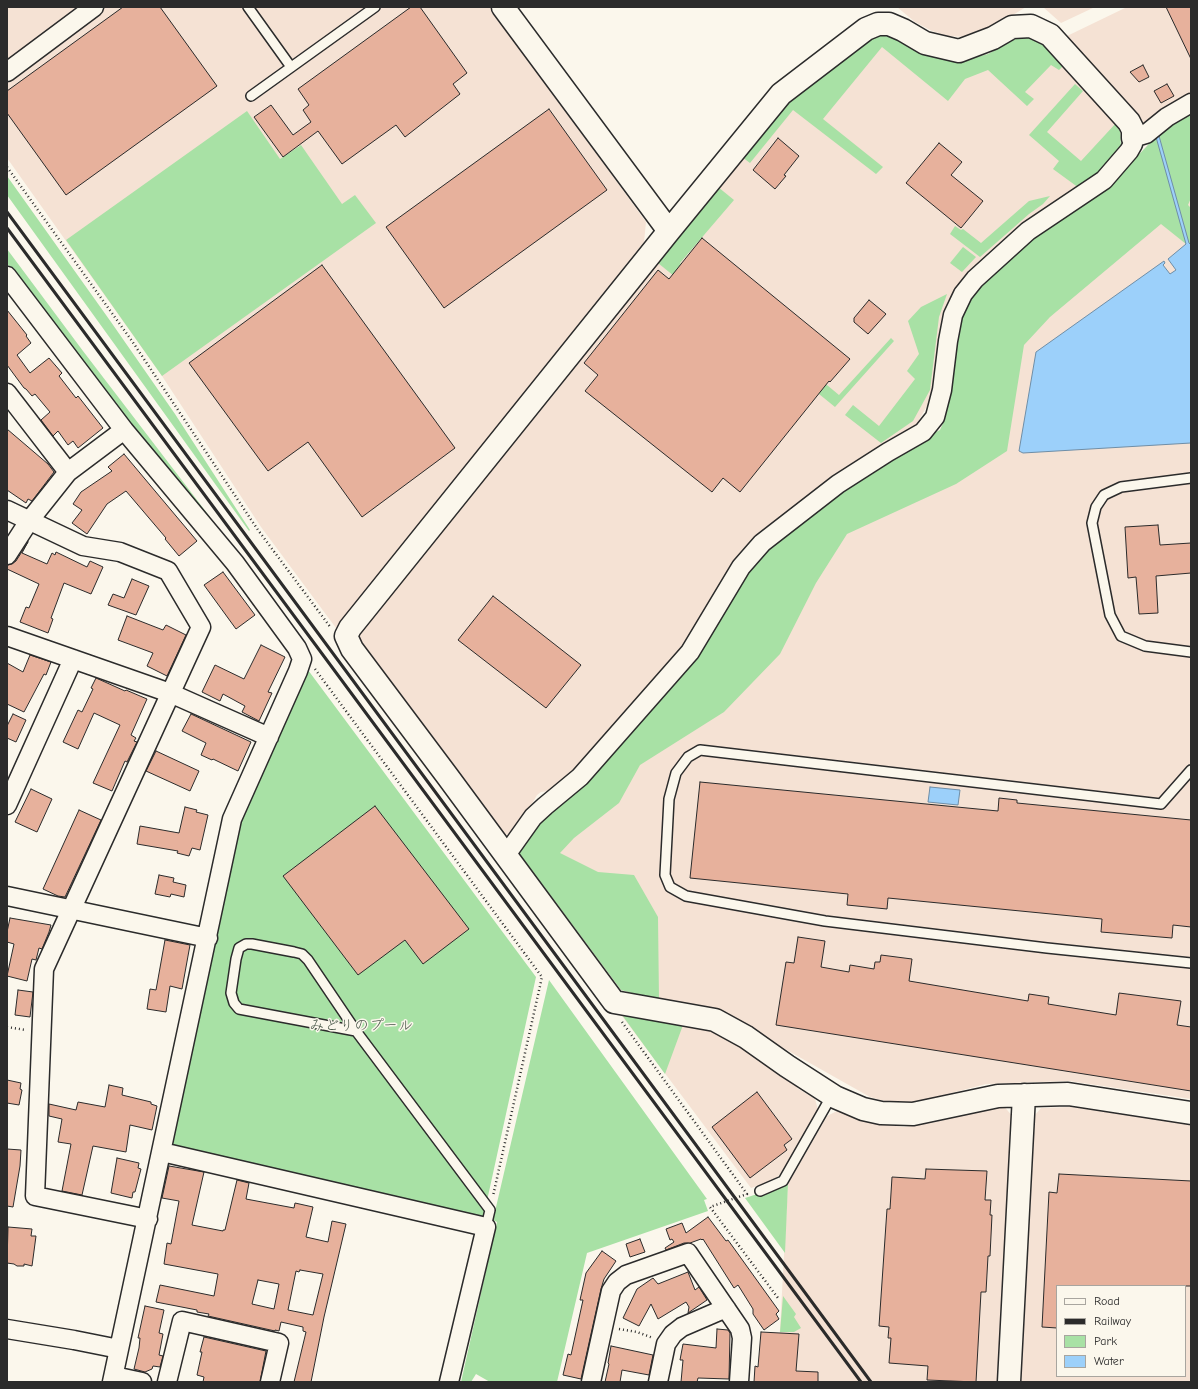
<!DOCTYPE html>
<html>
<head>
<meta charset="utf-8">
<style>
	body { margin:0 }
	#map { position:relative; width:1198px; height:1389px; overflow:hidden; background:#fbf7ec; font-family:"Comic Neue",sans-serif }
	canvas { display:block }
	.frame { position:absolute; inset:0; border:8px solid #2b2b2b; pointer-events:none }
	.legend { position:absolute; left:1056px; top:1285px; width:130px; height:92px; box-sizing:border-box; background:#fbf7ec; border:1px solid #a8a59f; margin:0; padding:5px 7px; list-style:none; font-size:12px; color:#2b2b2b }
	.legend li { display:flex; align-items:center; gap:8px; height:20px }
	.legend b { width:20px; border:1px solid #a8a59f }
</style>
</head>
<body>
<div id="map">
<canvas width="1198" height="1389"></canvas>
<div class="frame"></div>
<ul class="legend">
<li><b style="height:5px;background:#fbf7ec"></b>Road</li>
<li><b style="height:5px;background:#2b2b2b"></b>Railway</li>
<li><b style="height:11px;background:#a8e1a5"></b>Park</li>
<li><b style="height:11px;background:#9cd0fa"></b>Water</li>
</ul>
</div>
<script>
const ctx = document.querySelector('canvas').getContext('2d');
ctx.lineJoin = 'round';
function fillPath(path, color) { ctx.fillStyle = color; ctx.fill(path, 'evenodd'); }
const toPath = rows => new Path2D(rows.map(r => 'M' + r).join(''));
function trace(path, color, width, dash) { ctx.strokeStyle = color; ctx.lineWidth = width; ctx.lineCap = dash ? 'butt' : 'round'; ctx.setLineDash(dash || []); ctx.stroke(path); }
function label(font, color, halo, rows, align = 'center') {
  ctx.font = font + ' "Comic Neue","Klee One",sans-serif'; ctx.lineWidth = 3; ctx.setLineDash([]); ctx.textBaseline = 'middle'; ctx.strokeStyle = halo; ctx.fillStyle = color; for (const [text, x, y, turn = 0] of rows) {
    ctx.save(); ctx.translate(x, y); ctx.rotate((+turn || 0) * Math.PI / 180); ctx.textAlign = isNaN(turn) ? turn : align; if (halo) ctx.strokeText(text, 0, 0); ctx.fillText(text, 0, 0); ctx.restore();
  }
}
fillPath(toPath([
	[7,7,82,7,7,63],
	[105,7,490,7,646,222,644,242,336,628,261,527,162,376,7,158,7,80],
	[897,7,1026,7,993,27,976,35,964,37,948,36,932,31,915,22],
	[1043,7,1095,7,1061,23],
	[1127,7,1191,7,1191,96,1145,125,1067,36],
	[874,35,961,61,988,54,1021,36,1045,39,1120,126,1095,176,1032,220,915,427,785,516,678,656,573,773,548,791,541,792,537,795,525,816,511,835,503,834,358,640,359,632,546,404,786,102],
	[1191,111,1191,1099,1069,1081,986,1084,917,1102,888,1102,870,1097,723,1014,659,1000,621,990,519,853,694,659,755,564,923,438,940,430,1010,258,1052,223,1108,187,1166,126],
	[619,1012,698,1027,720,1034,732,1039,798,1084,797,1088,815,1099,818,1110,784,1171,772,1181,751,1188],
	[1003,1105,1013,1117,998,1382,777,1382,788,1184,827,1116,837,1111,871,1123,904,1127,931,1123],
	[1071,1107,1191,1124,1191,1382,1021,1382,1035,1115,1041,1108],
	[1057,1286,1185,1286,1185,1376,1057,1376]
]), '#f5e2d4');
fillPath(toPath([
	[874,35,895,37,961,61,988,54,1021,36,1045,39,1063,60,1062,67,1059,70,1051,65,1025,92,1034,99,1027,106,988,70,965,79,948,101,882,47,823,119,883,167,876,174,793,110,750,163,742,157,786,102],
	[1075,84,1083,91,1047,132,1081,161,1117,122,1120,126,1121,148,1095,176,1079,188,1053,169,1059,161,1029,135],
	[247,111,280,159,301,145,342,204,355,195,376,223,162,376,66,240],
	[1191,111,1191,198,1188,205,1191,208,1191,245,1189,243,1186,244,1161,224,1050,317,1024,345,1007,451,956,484,847,534,816,583,780,654,724,712,640,765,619,803,574,838,560,853,598,872,634,875,658,917,659,1000,621,990,519,853,525,838,694,659,755,564,768,549,857,482,923,438,940,430,945,419,957,321,972,295,983,281,1052,223,1108,187,1166,126],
	[7,176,111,322,175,414,250,530,249,531,7,195],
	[718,187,734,200,680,263,839,395,891,338,894,341,835,407,658,263],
	[1050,196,1043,204,1029,214,980,257,950,234,955,226,961,230,963,229,981,243,1029,201],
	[963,247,976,257,962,272,950,263],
	[7,249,83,351,210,517,207,519,171,478,51,322,7,263],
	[947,294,939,317,930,390,913,421,881,443,845,415,853,405,879,426,915,379,907,371,919,354,908,321,921,307],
	[308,670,536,977,483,1219,174,1149,171,1143,241,817],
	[549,980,707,1199,704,1200,708,1211,587,1253,557,1382,490,1382,476,1374,471,1382,461,1382,497,1222,493,1220],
	[619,1012,683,1025,665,1074,622,1015],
	[788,1184,785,1253,745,1198],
	[783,1296,796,1314,794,1317,801,1328,794,1332,780,1332]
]), '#a8e1a5');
const water = toPath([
	[1159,136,1189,243,1191,245,1191,443,1023,453,1019,451,1036,352,1164,261,1165,263,1163,265,1170,274,1176,270,1168,259,1186,244,1156,137,1159,136],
	[930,787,960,790,958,805,928,802,930,787]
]);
fillPath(water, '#9cd0fa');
trace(water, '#6f8ea7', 1);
const building = toPath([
	[123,7,160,7,217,86,66,195,7,113,7,91,123,7],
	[411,7,420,7,467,73,453,84,460,94,405,137,396,125,342,164,318,131,283,157,254,117,271,105,293,135,311,122,303,110,309,105,298,89,411,7],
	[1166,7,1191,7,1191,59,1166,7],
	[1143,65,1149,77,1139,82,1130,72,1143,65],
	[1167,84,1174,96,1161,103,1154,91,1167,84],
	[549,109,607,190,444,308,386,227,549,109],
	[778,138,799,156,784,175,786,176,775,189,753,170,778,138],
	[939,143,962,162,951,175,983,201,961,228,906,183,939,143],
	[702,238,850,359,830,382,829,381,740,492,723,478,712,492,585,391,598,375,584,363,658,270,669,279,702,238],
	[322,265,455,448,362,517,308,442,268,471,189,363,322,265],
	[869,300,886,314,868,334,854,322,854,318,869,300],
	[7,310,27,335,26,336,31,343,17,355,30,373,49,358,62,373,59,376,76,398,78,396,103,428,78,448,73,441,68,445,58,431,53,436,41,420,50,412,35,394,32,396,26,389,24,388,7,365,7,310],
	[7,429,48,464,54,472,32,501,28,499,26,503,7,490,7,429],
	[124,454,197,541,179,556,165,539,166,538,126,491,107,504,87,534,72,523,82,510,73,504,81,492,112,471,108,467,124,454],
	[1158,525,1160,545,1191,543,1191,573,1156,576,1158,613,1139,614,1136,577,1128,578,1125,527,1158,525],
	[28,542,22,553,47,564,52,553,55,555,56,552,87,567,90,561,103,567,91,594,64,583,51,618,53,619,48,633,20,622,26,607,29,608,39,584,7,569,7,565,12,564,16,561,28,542],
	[223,572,255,615,236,629,204,585,223,572],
	[132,579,149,586,136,615,108,605,113,594,124,598,132,579],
	[493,596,581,665,546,708,458,640,493,596],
	[127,616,163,630,166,625,186,635,167,676,147,666,153,653,118,640,127,616],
	[261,645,285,657,268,692,272,693,259,721,242,712,245,706,223,694,220,701,202,692,215,665,244,679,261,645],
	[30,655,51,662,46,675,44,674,24,712,7,704,7,663,23,672,30,655],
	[96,678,125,691,126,690,147,699,131,735,136,738,134,741,137,742,127,762,125,761,112,791,93,783,120,725,94,713,78,749,63,742,78,710,82,712,93,689,91,688,96,678],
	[13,714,26,720,16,742,7,738,7,726,13,714],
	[191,714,251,742,238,771,213,759,212,760,201,755,206,743,182,731,191,714],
	[156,751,199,771,190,791,146,771,156,751],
	[700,782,998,811,999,798,1017,800,1017,803,1191,820,1191,927,1173,925,1172,938,1101,932,1102,919,888,898,887,909,847,905,848,894,690,878,700,782],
	[31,789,52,799,37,832,15,822,31,789],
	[375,806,469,929,423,964,405,940,358,975,283,876,375,806],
	[185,807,197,810,196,812,208,815,200,850,192,848,189,856,177,853,178,851,137,844,140,826,179,833,185,807],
	[79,810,101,820,65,897,58,896,43,889,79,810],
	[159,875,174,878,173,882,186,885,184,897,171,894,170,897,155,894,159,875],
	[10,918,51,925,49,932,42,949,39,948,36,960,32,959,27,981,7,976,14,944,7,942,7,932,10,918],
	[798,937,825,941,821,967,849,972,850,965,874,969,875,962,880,962,881,955,912,959,909,981,1028,1001,1029,994,1049,997,1048,1004,1116,1015,1119,993,1181,1001,1177,1025,1191,1027,1191,1091,776,1025,786,962,794,963,798,937],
	[165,940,190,945,182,989,170,986,166,1012,147,1009,150,989,156,990,165,940],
	[18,990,33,992,30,1017,15,1015,18,990],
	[7,1080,21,1083,20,1089,22,1090,19,1105,7,1103,7,1080],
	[109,1085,123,1088,122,1095,151,1102,151,1104,157,1106,152,1130,130,1125,126,1152,93,1146,82,1195,62,1191,71,1144,58,1142,62,1119,49,1116,49,1104,76,1110,78,1102,105,1107,109,1085],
	[757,1092,792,1139,784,1145,787,1150,750,1178,712,1127,757,1092],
	[7,1149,21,1150,20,1166,13,1207,7,1206,7,1149],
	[117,1158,139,1163,138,1168,141,1169,135,1192,133,1192,132,1198,111,1193,117,1158],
	[169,1166,204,1172,192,1225,223,1231,223,1230,225,1230,237,1180,249,1183,246,1199,294,1208,295,1203,313,1207,306,1237,328,1242,332,1221,346,1224,324,1317,311,1382,294,1382,306,1332,303,1331,303,1327,281,1322,279,1331,275,1330,275,1331,208,1316,209,1314,197,1312,197,1310,156,1302,160,1285,214,1296,218,1274,164,1264,167,1243,171,1244,179,1201,162,1198,169,1166],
	[300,1270,323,1274,313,1315,288,1310,296,1271,299,1272,300,1270],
	[258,1280,279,1284,274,1309,252,1304,258,1280],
	[926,1169,987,1171,985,1200,991,1200,990,1215,992,1215,990,1256,988,1256,986,1292,981,1292,976,1382,927,1380,928,1366,889,1363,891,1338,888,1338,889,1327,879,1326,887,1209,890,1209,892,1177,925,1179,926,1169],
	[1059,1174,1191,1181,1191,1286,1057,1286,1057,1328,1042,1327,1049,1192,1057,1193,1059,1174],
	[708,1217,726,1241,728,1240,779,1311,776,1314,779,1319,764,1330,753,1314,753,1309,738,1285,734,1288,703,1239,702,1240,701,1239,690,1243,684,1243,666,1250,665,1248,674,1242,672,1239,670,1240,666,1229,682,1223,686,1233,708,1217],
	[8,1227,32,1229,31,1236,36,1236,32,1266,24,1264,24,1266,17,1266,14,1264,7,1263,8,1227],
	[640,1239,645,1252,630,1257,626,1244,640,1239],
	[602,1251,616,1261,604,1279,601,1289,581,1379,563,1375,568,1354,571,1355,583,1300,580,1300,586,1273,602,1251],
	[688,1272,695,1290,699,1287,707,1300,688,1313,689,1307,686,1302,658,1319,651,1304,639,1326,623,1318,637,1289,653,1278,658,1284,688,1272],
	[145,1306,164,1310,159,1333,163,1334,159,1355,163,1356,160,1367,153,1366,152,1369,145,1372,134,1369,139,1348,140,1338,138,1338,145,1306],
	[717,1329,728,1330,730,1333,729,1379,698,1378,697,1382,681,1382,683,1360,680,1360,683,1344,716,1348,717,1329],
	[761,1332,799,1334,796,1371,818,1372,818,1382,754,1382,755,1366,758,1367,761,1332],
	[204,1337,266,1351,260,1382,203,1382,204,1377,197,1375,202,1352,200,1352,204,1337],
	[611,1346,653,1355,649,1375,622,1370,620,1382,605,1382,609,1364,608,1363,611,1346]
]);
fillPath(building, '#e7b19c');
trace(building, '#2b2b2b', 1);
const service = toPath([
	[248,7,291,67],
	[251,96,375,7],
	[1191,478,1121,487,1104,495,1096,507,1092,523,1110,615,1121,636,1145,646,1191,652],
	[1191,770,1161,804,700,750,688,757,676,773,669,799,665,875,670,887,686,896,825,921,1047,948,1191,963],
	[356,1031,239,1009,234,1003,231,993,236,959,239,948,246,944,252,944,294,952,302,954,308,960,356,1031,490,1210,486,1227],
	[760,1191,783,1181,832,1095]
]);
const minor = toPath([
	[7,72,94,7],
	[7,276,124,430,235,563,297,648,302,659,298,671,232,819,112,1382],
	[7,393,68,472],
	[7,510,83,546,120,552,168,571,201,627,44,969,35,1196,148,1219],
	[7,555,29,521,68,472,124,430],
	[7,636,170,693,269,737],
	[7,805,73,659],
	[506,855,533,817,545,806,580,777,690,652,741,567,762,543,838,484,888,452,923,432,935,417,942,390,948,341,953,315,963,294,975,279,1028,231,1104,180,1129,151,1133,144,1133,138,1146,134,1167,117,1191,103],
	[7,896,208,938],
	[162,1152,486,1227,449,1382],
	[7,1329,74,1340,119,1349],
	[114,1376,142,1382],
	[167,1382,182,1321,279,1343,270,1382],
	[591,1382,611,1291,617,1282,626,1275,688,1253,740,1329,742,1338,739,1382],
	[658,1382,666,1344,673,1334,682,1327,726,1308]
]);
const tertiary = toPath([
	[503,7,669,231],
	[1133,138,1133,130,1129,122,1050,35,1031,26,1012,27,993,38,959,51,925,43,903,30,889,24,878,24,866,29,781,94,669,231,350,628,346,636,352,649,448,777,614,1002,715,1020,746,1037,787,1066,835,1097,863,1109,881,1113,913,1114,998,1096,1068,1094,1191,1113],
	[1009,1382,1024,1095]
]);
trace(service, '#2b2b2b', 12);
trace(minor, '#2b2b2b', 21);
trace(tertiary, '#2b2b2b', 25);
trace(toPath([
	[7,167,132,341,258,530,331,628],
	[315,669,542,977,493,1196],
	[622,1022,747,1194,710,1207,778,1298],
	[7,1027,26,1030],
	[619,1329,637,1332,653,1338]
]), '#2b2b2b', 2.5, [1, 3]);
trace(service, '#fbf7ec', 9);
trace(minor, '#fbf7ec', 18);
trace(tertiary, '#fbf7ec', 22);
trace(toPath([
	[7,212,871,1382],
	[7,228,861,1382]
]), '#2b2b2b', 3);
label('15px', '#4a584a', '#fbf7ec', [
	["みどりのプール",361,1026]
]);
</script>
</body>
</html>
